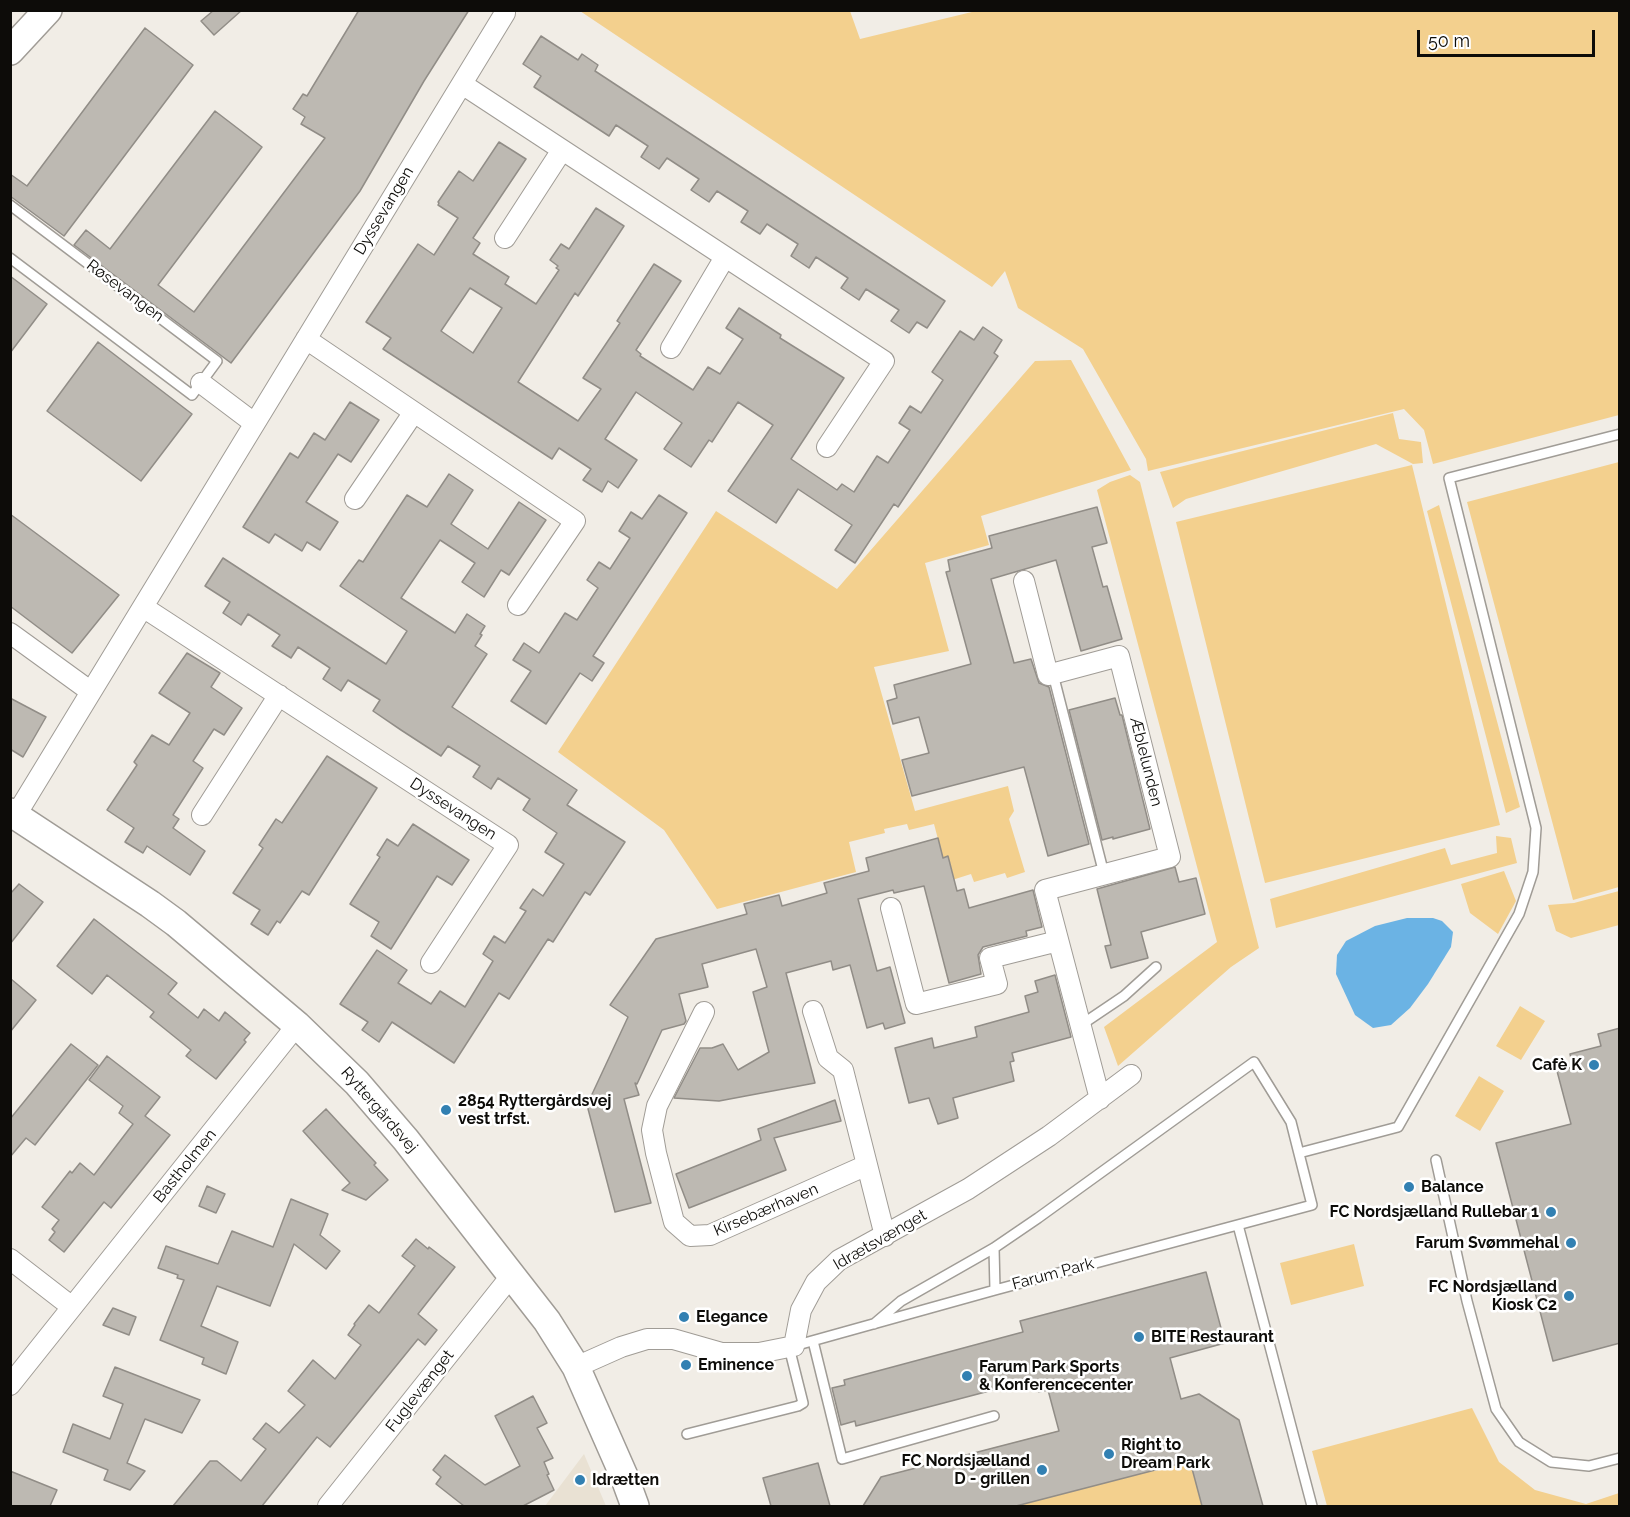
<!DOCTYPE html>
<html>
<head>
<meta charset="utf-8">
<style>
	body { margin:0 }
	#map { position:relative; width:1630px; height:1517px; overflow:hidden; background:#f1ede6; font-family:Raleway,sans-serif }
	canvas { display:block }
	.frame { position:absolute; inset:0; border:12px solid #0d0c09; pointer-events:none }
	.scale { position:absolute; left:1417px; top:30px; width:178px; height:27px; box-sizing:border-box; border:3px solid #0d0c09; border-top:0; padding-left:8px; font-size:18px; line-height:21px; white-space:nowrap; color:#0d0c09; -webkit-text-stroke:4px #fff; paint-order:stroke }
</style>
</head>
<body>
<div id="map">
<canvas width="1630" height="1517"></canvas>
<div class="frame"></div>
<div class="scale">50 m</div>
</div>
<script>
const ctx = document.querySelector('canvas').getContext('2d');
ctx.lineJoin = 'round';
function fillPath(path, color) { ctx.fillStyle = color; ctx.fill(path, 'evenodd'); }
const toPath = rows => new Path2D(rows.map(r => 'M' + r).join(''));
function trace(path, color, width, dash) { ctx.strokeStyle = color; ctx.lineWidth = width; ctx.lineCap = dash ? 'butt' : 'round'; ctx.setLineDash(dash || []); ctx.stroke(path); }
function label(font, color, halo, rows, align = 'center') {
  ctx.font = font + ' Raleway,sans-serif'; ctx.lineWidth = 5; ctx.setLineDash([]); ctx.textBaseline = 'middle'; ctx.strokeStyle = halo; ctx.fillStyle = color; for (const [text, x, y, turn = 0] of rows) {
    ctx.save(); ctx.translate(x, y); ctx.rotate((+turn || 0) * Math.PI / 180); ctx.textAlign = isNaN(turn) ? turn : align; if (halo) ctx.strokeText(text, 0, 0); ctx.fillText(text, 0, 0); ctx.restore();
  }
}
fillPath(toPath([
	[584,1454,606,1506,545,1506]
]), '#e9e1d3');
fillPath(toPath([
	[976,11,1619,11,1619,415,1433,464,1424,430,1404,409,1148,471,1146,459,1083,349,1018,308,1005,271,992,287,580,11,850,11,860,39],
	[1071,360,1131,470,981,516,989,545,925,563,949,651,874,667,915,811,1008,786,1014,811,1009,819,1025,872,1007,878,1005,873,974,882,971,874,949,881,934,824,909,830,907,824,884,829,885,833,849,842,856,872,717,909,664,830,558,752,716,511,837,589,1035,361],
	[1393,413,1399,439,1421,442,1423,463,1413,464,1376,444,1186,499,1173,508,1160,472],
	[1619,462,1619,887,1573,900,1467,502],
	[1412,465,1500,825,1265,883,1176,522],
	[1130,475,1140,482,1259,948,1231,967,1118,1066,1104,1027,1217,942,1097,490,1110,482],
	[1439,505,1520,807,1506,813,1427,511],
	[1496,836,1511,838,1517,863,1276,928,1270,899,1445,848,1451,865,1497,853],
	[1504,871,1516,901,1498,934,1470,913,1461,884],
	[1619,891,1619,925,1571,938,1556,931,1548,905,1574,903],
	[1520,1006,1545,1021,1521,1060,1496,1046],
	[1479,1076,1504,1091,1480,1131,1455,1116],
	[1354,1244,1364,1286,1291,1305,1280,1263],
	[1199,1394,1239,1420,1263,1506,863,1506,881,1477],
	[1472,1408,1499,1462,1535,1490,1586,1504,1619,1493,1619,1506,1327,1506,1312,1451]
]), '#f3d08e');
fillPath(toPath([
	[1407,918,1433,918,1442,921,1453,932,1451,947,1428,984,1410,1008,1391,1025,1373,1028,1355,1015,1336,974,1337,955,1346,941,1375,926]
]), '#6bb3e4');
const building = toPath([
	[214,10,242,10,214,35,201,21,214,10],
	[359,10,469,10,424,81,360,191,231,363,74,245,86,230,110,249,215,111,262,147,158,285,194,312,325,138,301,124,305,117,293,109,303,94,307,96,359,10],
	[145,28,193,65,64,236,10,196,10,174,27,186,145,28],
	[541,36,578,60,582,54,598,65,595,71,945,301,927,328,917,322,909,333,891,321,899,310,866,289,859,300,841,288,848,278,816,257,809,268,791,256,798,244,767,224,760,234,741,222,748,211,717,191,709,202,691,190,699,179,667,158,659,169,641,157,648,146,616,125,609,136,534,87,541,76,523,64,541,36],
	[499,142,526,159,473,238,480,243,473,254,509,277,505,284,536,304,559,270,556,268,558,266,550,260,561,244,569,249,596,208,624,226,578,296,575,293,518,382,578,421,601,389,583,378,620,323,617,321,654,264,681,281,636,350,641,354,640,356,693,390,708,367,720,374,743,339,726,328,739,308,781,335,780,338,844,378,791,459,837,490,842,484,854,492,877,456,888,463,910,430,899,423,910,406,921,413,943,380,932,372,960,331,974,340,983,327,1002,340,994,353,998,356,968,401,898,507,894,504,855,563,835,550,852,525,798,489,776,523,728,491,773,425,738,402,712,442,709,440,691,467,664,449,682,423,636,392,605,439,637,460,618,488,608,481,602,492,583,480,591,469,559,448,552,459,383,349,391,338,366,322,418,244,434,255,458,218,438,205,439,203,438,202,459,171,473,181,499,142],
	[470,288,502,308,473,353,441,331,470,288],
	[10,276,47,304,10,353,10,276],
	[98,342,192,414,141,481,47,411,98,342],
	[350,402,379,420,351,462,338,454,306,502,338,522,320,550,307,542,302,551,275,534,269,543,243,527,290,453,298,458,314,433,325,440,350,402],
	[449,474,473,490,451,524,488,549,519,502,546,520,509,575,501,570,484,597,462,582,475,563,440,540,401,598,455,633,467,614,485,626,480,634,482,635,475,646,487,654,452,707,577,790,567,805,625,842,590,895,585,892,553,942,548,939,509,999,499,993,454,1063,392,1022,379,1042,362,1030,368,1022,340,1004,377,950,407,970,398,983,431,1004,440,991,465,1007,493,961,483,954,494,936,505,943,526,911,520,908,533,889,543,896,564,864,545,852,557,833,523,810,530,799,498,778,491,789,473,777,480,766,448,746,441,756,401,730,373,711,380,700,348,680,341,691,323,679,330,668,298,647,291,658,272,646,280,635,248,614,241,625,223,613,230,602,205,586,223,558,386,664,407,631,340,586,359,560,363,562,407,495,427,507,449,474],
	[659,495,687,513,593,656,604,663,592,681,580,673,546,724,511,701,531,671,513,660,524,643,539,653,565,613,577,620,598,588,587,580,599,562,610,569,630,538,619,531,631,512,642,519,659,495],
	[1097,507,1107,543,1092,547,1103,587,1107,586,1122,639,1081,651,1056,560,991,579,1014,663,1031,659,1039,683,1049,687,1089,844,1048,856,1024,767,912,796,902,760,929,753,919,717,893,724,887,701,897,698,894,685,971,664,946,572,950,571,948,560,992,548,989,536,1097,507],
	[10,514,119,595,72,653,10,606,10,514],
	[187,653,220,673,211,687,242,708,224,735,214,729,193,761,203,768,173,815,179,819,173,828,205,851,190,875,147,846,143,853,125,842,134,828,107,810,137,765,134,762,152,735,169,745,190,713,159,693,187,653],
	[10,698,46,717,23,757,10,749,10,698],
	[1115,698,1120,715,1122,715,1150,829,1113,839,1113,837,1102,840,1069,710,1115,698],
	[327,756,377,788,309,895,302,891,280,923,277,921,268,935,251,924,260,910,233,893,263,848,259,845,276,819,282,823,327,756],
	[413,824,469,860,452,885,437,876,391,949,371,936,379,922,350,904,380,857,377,855,387,839,398,846,413,824],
	[938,838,943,858,948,856,957,891,964,889,969,908,1033,890,1042,927,1026,931,1027,936,983,947,978,955,981,974,949,983,924,886,894,893,893,890,858,899,877,971,890,967,905,1023,885,1029,883,1023,867,1028,850,965,833,970,831,961,786,973,815,1083,719,1101,674,1098,700,1048,712,1048,723,1044,738,1070,769,1052,753,992,767,987,756,949,702,964,708,987,679,994,686,1021,684,1024,662,1030,637,1084,635,1083,639,1095,624,1099,651,1203,615,1212,587,1105,628,1017,610,1005,656,939,747,914,744,904,779,895,782,906,827,893,824,883,869,871,866,858,938,838],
	[1175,867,1179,882,1196,878,1205,914,1141,932,1148,958,1111,968,1105,946,1111,945,1097,889,1175,867],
	[19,884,43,902,10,944,10,894,19,884],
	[94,919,177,983,168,994,198,1018,204,1009,219,1021,225,1012,250,1033,244,1040,246,1042,216,1079,186,1056,191,1050,150,1017,154,1012,107,975,92,994,57,966,94,919],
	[1055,975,1071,1037,1012,1053,1014,1061,1010,1062,1014,1081,953,1098,958,1118,938,1124,929,1098,909,1103,895,1048,932,1038,934,1048,977,1037,975,1027,1029,1012,1025,996,1038,992,1035,981,1055,975],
	[11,979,36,1000,10,1032,10,1025,11,979],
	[1620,1028,1620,1343,1553,1361,1496,1143,1571,1124,1557,1071,1573,1067,1570,1054,1601,1046,1598,1034,1620,1028],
	[71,1044,98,1065,35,1145,26,1138,10,1157,10,1119,71,1044],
	[107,1056,160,1097,145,1116,170,1135,111,1208,104,1202,64,1252,49,1240,55,1232,52,1229,59,1220,42,1207,70,1171,72,1173,80,1163,94,1175,133,1124,119,1113,123,1106,89,1080,107,1056],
	[835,1100,841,1121,774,1138,786,1170,689,1208,676,1174,761,1140,758,1129,835,1100],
	[326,1109,376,1163,374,1165,388,1180,366,1200,342,1190,350,1183,303,1131,326,1109],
	[207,1186,225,1194,216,1213,199,1206,207,1186],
	[291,1199,328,1214,320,1235,340,1251,326,1269,294,1244,270,1306,217,1286,201,1326,238,1342,226,1374,202,1364,204,1358,160,1340,184,1280,177,1278,178,1275,158,1268,166,1246,218,1264,232,1231,273,1247,291,1199],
	[416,1239,428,1249,429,1247,455,1267,418,1314,437,1330,425,1345,418,1339,330,1447,317,1437,262,1506,173,1506,210,1461,217,1461,241,1481,266,1449,253,1439,266,1423,279,1433,305,1405,288,1391,313,1360,335,1379,361,1345,348,1335,355,1325,354,1324,369,1305,379,1313,415,1266,402,1256,416,1239],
	[1206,1272,1225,1343,1170,1358,1181,1399,1199,1394,1239,1420,1263,1506,1202,1506,1190,1461,1016,1506,863,1506,881,1477,1059,1431,1048,1390,1039,1392,1035,1379,856,1426,855,1421,841,1425,832,1388,845,1385,844,1380,1023,1332,1020,1321,1206,1272],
	[113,1308,136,1317,129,1335,103,1325,113,1308],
	[115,1367,200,1400,182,1433,145,1419,127,1463,145,1471,130,1490,104,1480,108,1470,63,1452,73,1424,110,1439,123,1404,103,1396,115,1367],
	[533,1396,547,1423,537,1428,553,1458,544,1462,549,1474,547,1475,554,1490,523,1506,464,1506,436,1484,441,1477,433,1470,445,1455,485,1485,520,1466,495,1416,533,1396],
	[818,1463,830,1506,771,1506,763,1478,818,1463],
	[10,1471,57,1490,50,1506,10,1506,10,1471]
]);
fillPath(building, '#bdb9b2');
trace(building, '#918d87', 1.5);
const lane = toPath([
	[10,205,217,361,192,395,10,258],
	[1053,674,1104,874],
	[1081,1025,1124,996,1156,967],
	[1299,1153,1398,1127,1519,914,1533,872,1536,828,1449,478,1620,434],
	[1436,1160,1467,1301,1496,1409,1519,1442,1551,1462,1589,1466,1620,1458],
	[1238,1225,1312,1506],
	[994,1248,995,1290],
	[813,1341,842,1459,994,1416],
	[794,1346,995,1290,1312,1205,1291,1122,1254,1062,1038,1218,994,1248,901,1301,874,1324],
	[687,1434,798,1406,803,1403,789,1347]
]);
const street = toPath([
	[462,84,884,361,827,447],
	[505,238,562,150],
	[306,339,575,521,518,605],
	[671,348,725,257],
	[201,383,254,423],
	[355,499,414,412],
	[1024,581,1048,675,1119,656,1170,857,1045,890,1100,1099],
	[143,607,508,845,431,963],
	[10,633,90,691],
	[16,815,505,13],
	[202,815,279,695],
	[891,908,916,1004,997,984,990,958,1058,941],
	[813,1011,828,1058,843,1070,885,1236],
	[704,1012,657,1106,652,1130,656,1153,674,1222,690,1236,710,1235,867,1165],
	[10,1259,72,1307],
	[576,1367,621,1347,647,1339,673,1339,722,1353,759,1353,794,1346,801,1310,816,1282,839,1260,968,1189,1049,1136,1131,1075],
	[10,1385,297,1025],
	[328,1506,511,1276]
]);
const secondary = toPath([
	[10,51,48,10],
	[10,812,150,904,176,923,297,1025,357,1083,406,1140,547,1321,576,1367,624,1476,635,1506]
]);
trace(lane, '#a09c96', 12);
trace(street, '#a09c96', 22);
trace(secondary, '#a09c96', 30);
trace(lane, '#fff', 9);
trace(street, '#fff', 20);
trace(secondary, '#fff', 27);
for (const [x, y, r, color] of [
	[1594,1065,6,"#3280b2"],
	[446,1110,6,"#3280b2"],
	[1409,1187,6,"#3280b2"],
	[1551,1212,6,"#3280b2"],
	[1571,1243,6,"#3280b2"],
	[1569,1296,6,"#3280b2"],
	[684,1317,6,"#3280b2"],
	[1139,1337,6,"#3280b2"],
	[686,1365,6,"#3280b2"],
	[967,1376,6,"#3280b2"],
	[1109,1454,6,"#3280b2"],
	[1042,1470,6,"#3280b2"],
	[580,1480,6,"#3280b2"]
]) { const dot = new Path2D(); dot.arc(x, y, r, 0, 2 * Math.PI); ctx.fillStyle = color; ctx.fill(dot); trace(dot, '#fff', 2); }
label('16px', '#0d0c09', '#fff', [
	["Dyssevangen",384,211,-59],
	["Røsevangen",125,291,37],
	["Æblelunden",1146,762,76],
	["Dyssevangen",453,809,33],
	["Ryttergårdsvej",379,1110,49],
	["Bastholmen",185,1166,-51],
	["Kirsebærhaven",766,1210,-23],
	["Idrætsvænget",880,1240,-30],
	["Farum Park",1053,1274,-15],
	["Fuglevænget",420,1391,-52]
]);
label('bold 16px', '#0d0c09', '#fff', [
	["Cafè K",1582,1065,"right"],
	["2854 Ryttergårdsvej",458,1101],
	["vest trfst.",458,1119],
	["Balance",1421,1187],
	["FC Nordsjælland Rullebar 1",1539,1212,"right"],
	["Farum Svømmehal",1559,1243,"right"],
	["FC Nordsjælland",1557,1287,"right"],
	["Kiosk C2",1557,1305,"right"],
	["Elegance",696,1317],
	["BITE Restaurant",1151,1337],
	["Eminence",698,1365],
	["Farum Park Sports",979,1367],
	["& Konferencecenter",979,1385],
	["Right to",1121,1445],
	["Dream Park",1121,1463],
	["FC Nordsjælland",1030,1461,"right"],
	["D - grillen",1030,1479,"right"],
	["Idrætten",592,1480]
], 'left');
</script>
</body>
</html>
